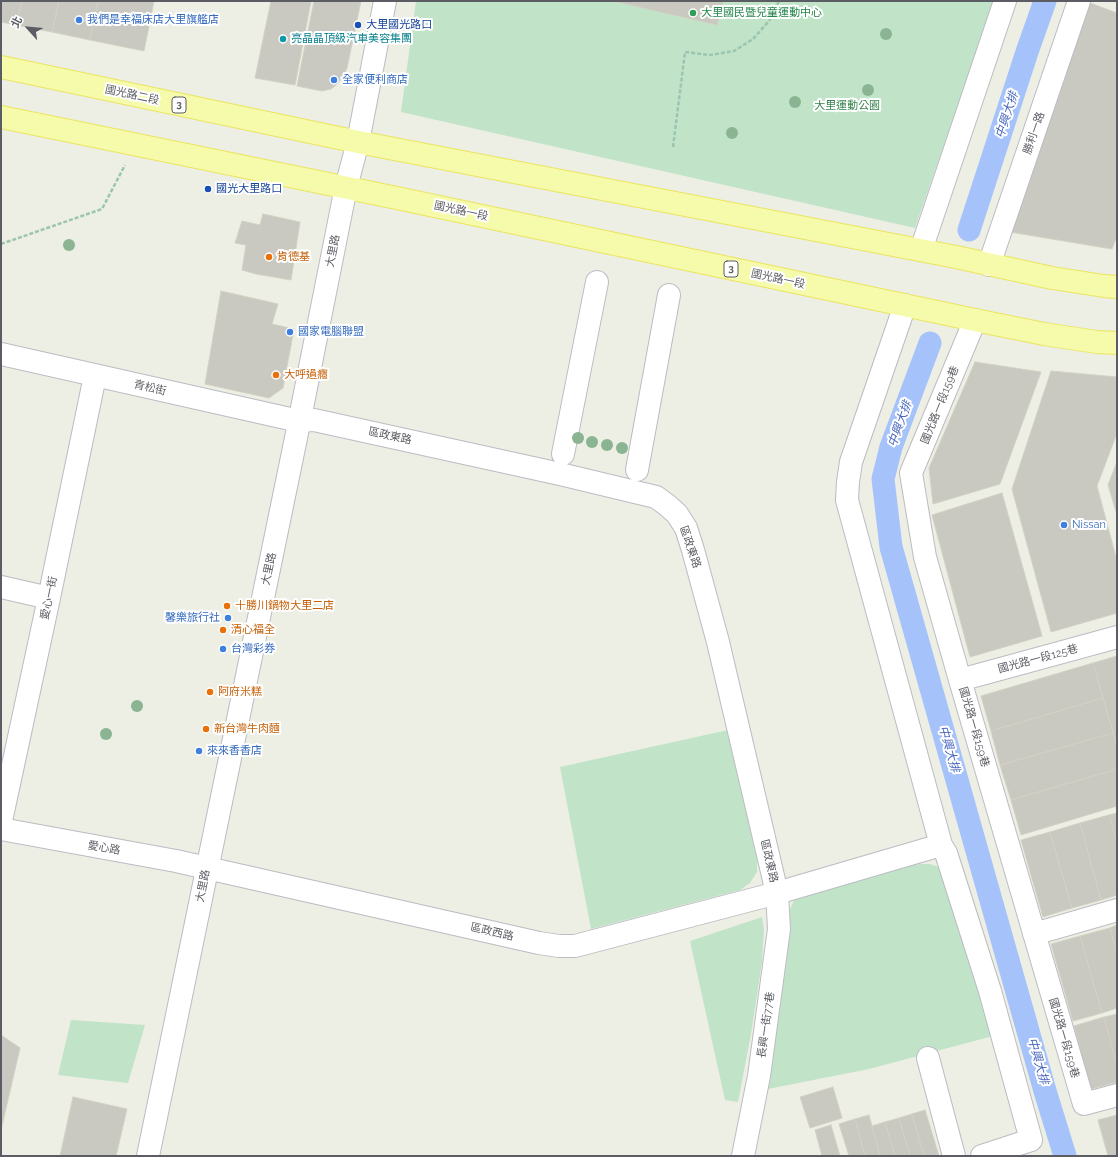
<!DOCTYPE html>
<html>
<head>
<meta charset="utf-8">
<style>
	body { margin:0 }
	#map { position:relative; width:1118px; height:1157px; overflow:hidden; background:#edeee4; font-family:Raleway,"Noto Sans TC",sans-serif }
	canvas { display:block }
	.frame { position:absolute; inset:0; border:2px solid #5c5d64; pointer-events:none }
	.north { position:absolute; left:8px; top:8px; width:40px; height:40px; -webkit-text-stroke:3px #fff; paint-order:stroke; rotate:297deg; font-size:11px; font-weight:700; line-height:16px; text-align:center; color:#5c5d64 }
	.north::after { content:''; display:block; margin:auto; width:14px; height:18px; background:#5c5d64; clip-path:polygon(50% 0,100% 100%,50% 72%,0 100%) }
</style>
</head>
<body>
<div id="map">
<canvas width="1118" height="1157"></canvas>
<div class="frame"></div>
<div class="north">北</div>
</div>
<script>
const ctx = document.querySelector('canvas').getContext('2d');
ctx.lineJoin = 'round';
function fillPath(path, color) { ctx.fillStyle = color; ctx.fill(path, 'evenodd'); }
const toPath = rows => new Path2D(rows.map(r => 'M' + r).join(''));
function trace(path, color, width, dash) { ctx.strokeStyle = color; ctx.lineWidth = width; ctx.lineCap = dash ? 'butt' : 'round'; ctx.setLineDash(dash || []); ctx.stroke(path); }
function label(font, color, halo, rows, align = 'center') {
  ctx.font = font + ' Raleway,"Noto Sans TC",sans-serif'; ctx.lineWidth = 4; ctx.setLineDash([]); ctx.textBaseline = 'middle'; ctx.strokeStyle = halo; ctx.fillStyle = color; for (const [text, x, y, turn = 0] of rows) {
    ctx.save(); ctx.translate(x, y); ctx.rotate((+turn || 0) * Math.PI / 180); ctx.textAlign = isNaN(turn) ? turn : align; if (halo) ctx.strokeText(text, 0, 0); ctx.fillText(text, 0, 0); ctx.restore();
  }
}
fillPath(toPath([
	[416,1,994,1,915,228,401,112],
	[728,730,757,859,757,872,750,883,740,890,591,929,560,767],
	[921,864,930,864,942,868,993,1036,869,1069,763,1090,789,912,794,900,905,865],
	[762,917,764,929,762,962,751,1034,738,1102,725,1100,690,941],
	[71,1020,145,1025,128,1083,58,1075]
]), '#c1e4c9');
trace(toPath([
	[969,230,1027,52,1045,1],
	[930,343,891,447,883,479,891,547,1045,1091,1065,1156]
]), '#a6c2fb', 23);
const building = toPath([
	[1,1,22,1,16,25,1,22,1,1],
	[22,1,59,1,52,32,16,25,22,1],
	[59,1,98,1,90,40,52,32,59,1],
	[98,1,154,1,144,51,90,40,98,1],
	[271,1,311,1,295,85,255,78,271,1],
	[314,1,361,1,347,68,343,77,336,85,331,89,322,91,297,86,314,1],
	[613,1,723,1,717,25,613,1],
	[1090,3,1117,13,1117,236,1112,249,1010,232,1090,3],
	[263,214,300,222,291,280,256,274,242,270,246,245,235,243,242,221,260,225,263,214],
	[221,291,278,304,272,324,294,329,283,388,269,398,205,384,221,291],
	[975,362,1041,372,1000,484,933,504,929,468,975,362],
	[1051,371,1117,377,1117,433,1097,486,1117,561,1117,613,1051,632,1012,489,1051,371],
	[1117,462,1117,515,1108,485,1117,462],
	[1002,493,1042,636,970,657,932,515,1002,493],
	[1117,656,1117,746,1093,663,1117,656],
	[1093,663,1103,698,991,731,981,696,1093,663],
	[1103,698,1113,733,1000,765,991,731,1103,698],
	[1113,733,1117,746,1117,769,1011,800,1000,765,1113,733],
	[1117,769,1117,806,1021,835,1011,800,1117,769],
	[1117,813,1117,843,1109,815,1117,813],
	[1109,815,1117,843,1117,895,1101,900,1080,823,1109,815],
	[1080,823,1101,900,1072,908,1050,832,1080,823],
	[1050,832,1072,908,1043,917,1021,840,1050,832],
	[1117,925,1117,954,1110,928,1117,925],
	[1110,928,1117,954,1117,1008,1102,1013,1080,936,1110,928],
	[1080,936,1102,1013,1073,1021,1051,944,1080,936],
	[1117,1014,1117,1065,1104,1017,1117,1014],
	[1104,1017,1117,1065,1117,1082,1091,1089,1074,1026,1104,1017],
	[1,1035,20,1048,1,1130,1,1035],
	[833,1087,842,1118,810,1128,800,1097,833,1087],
	[73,1097,127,1109,116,1156,60,1156,73,1097],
	[925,1110,939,1156,924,1156,912,1114,925,1110],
	[912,1114,924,1156,910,1156,899,1118,912,1114],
	[869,1115,872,1126,880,1156,865,1156,855,1119,869,1115],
	[1117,1115,1117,1156,1108,1156,1098,1120,1117,1115],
	[899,1118,910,1156,895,1156,885,1122,899,1118],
	[855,1119,865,1156,849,1156,839,1124,855,1119],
	[885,1122,895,1156,880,1156,872,1126,885,1122],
	[831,1125,840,1156,822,1156,815,1130,831,1125]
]);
fillPath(building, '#c9c8c1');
trace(building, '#d2d1c2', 1);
const minor = toPath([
	[921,250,1005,1],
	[989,265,1079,1],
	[905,305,851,462,848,482,847,500,941,845,946,853,990,991,1031,1140,982,1156],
	[975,320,911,473,925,557,960,680,1084,1104,1117,1095],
	[1,354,299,421,314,420,560,474,656,497,667,505,677,514,686,528,693,550,718,642,777,893,779,929,759,1076,743,1156],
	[563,454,597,282],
	[637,470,669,295],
	[1,587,49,598],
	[960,680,1117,637],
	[1,821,49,598,95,376],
	[1,829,176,861,539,943,559,946,575,946,777,893,941,845],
	[1034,934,1117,910],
	[928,1058,954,1156],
	[148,1156,296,438,346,187,358,142,385,1]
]);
const major = toPath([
	[1,67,358,142,956,257,1052,278,1104,286,1117,287],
	[1,117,392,197,975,320,1044,334,1097,342,1117,343]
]);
trace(minor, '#bbbcc2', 24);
trace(major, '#ebe55f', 24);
trace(toPath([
	[673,147,685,52,710,55,734,51,753,39,769,21,779,1],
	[1,244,102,209,125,165]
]), '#9bc5b1', 2.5, [4, 2]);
trace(minor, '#fff', 22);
trace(major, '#f5fbab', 22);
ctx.fillStyle = '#8ab492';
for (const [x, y] of [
	[886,34],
	[868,90],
	[795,102],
	[732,133],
	[69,245],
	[578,438],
	[592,442],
	[607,445],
	[622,448],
	[137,706],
	[106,734]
]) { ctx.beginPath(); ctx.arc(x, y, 6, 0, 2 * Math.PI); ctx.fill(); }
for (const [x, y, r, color] of [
	[693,13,4,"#2e9e5b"],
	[79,20,4,"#3f7fe0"],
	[358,25,4,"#1a4fb4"],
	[283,39,4,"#0f9aa8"],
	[334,80,4,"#3f7fe0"],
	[208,189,4,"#1a4fb4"],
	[269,257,4,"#e8710a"],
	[290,332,4,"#3f7fe0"],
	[276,375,4,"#e8710a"],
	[1064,525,4,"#3f7fe0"],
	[227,606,4,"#e8710a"],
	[228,618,4,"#3f7fe0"],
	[223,630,4,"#e8710a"],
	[223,649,4,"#3f7fe0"],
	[210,692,4,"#e8710a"],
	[206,729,4,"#e8710a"],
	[199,751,4,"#3f7fe0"]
]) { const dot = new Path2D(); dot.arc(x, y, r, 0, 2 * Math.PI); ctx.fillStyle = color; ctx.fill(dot); trace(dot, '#fff', 1.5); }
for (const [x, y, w] of [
	[179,105,14],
	[731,269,14]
]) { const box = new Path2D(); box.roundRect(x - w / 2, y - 8, w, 16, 3); ctx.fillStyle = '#fff'; ctx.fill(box); trace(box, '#5c5d64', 1); }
label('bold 10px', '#5c5d64', null, [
	["3",179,105],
	["3",731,269]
]);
label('11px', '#27864d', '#fff', [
	["大里國民暨兒童運動中心",701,13]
], 'left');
label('11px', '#366cbe', '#fff', [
	["我們是幸福床店大里旗艦店",87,20],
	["全家便利商店",342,80],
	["國家電腦聯盟",298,332],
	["Nissan",1072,525],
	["馨樂旅行社",220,618,"right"],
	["台灣彩券",231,649],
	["來來香香店",207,751]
], 'left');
label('11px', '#164399', '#fff', [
	["大里國光路口",366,25],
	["國光大里路口",216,189]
], 'left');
label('11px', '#0d838f', '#fff', [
	["亮晶晶頂級汽車美容集團",291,39]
], 'left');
label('11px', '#5c5d64', '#fff', [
	["國光路二段",132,95,12],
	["勝利一路",1034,133,-71],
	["國光路一段",461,211,12],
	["大里路",333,251,-79],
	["國光路一段",778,279,12],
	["青松街",150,388,13],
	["國光路一段159巷",940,405,-68],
	["區政東路",390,436,12],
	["區政東路",690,547,71],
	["大里路",269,569,-78],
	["愛心一街",49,598,-78],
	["國光路一段125巷",1038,659,-15],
	["國光路一段159巷",974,727,74],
	["愛心路",104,848,10],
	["區政東路",769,861,77],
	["大里路",203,886,-79],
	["區政西路",492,932,13],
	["長興一街77巷",766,1025,-82],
	["國光路一段159巷",1064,1038,74]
]);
label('11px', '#39854f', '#fff', [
	["大里運動公園",847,106]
]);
label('11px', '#c56008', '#fff', [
	["肯德基",277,257],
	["大呼過癮",284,375],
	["十勝川鍋物大里二店",235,606],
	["清心福全",231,630],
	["阿府米糕",218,692],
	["新台灣牛肉麵",214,729]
], 'left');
label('italic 12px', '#4967be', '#fff', [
	["中興大排",1007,115,-72],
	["中興大排",900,424,-70],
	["中興大排",949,749,74],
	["中興大排",1038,1061,74]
]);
</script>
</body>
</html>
